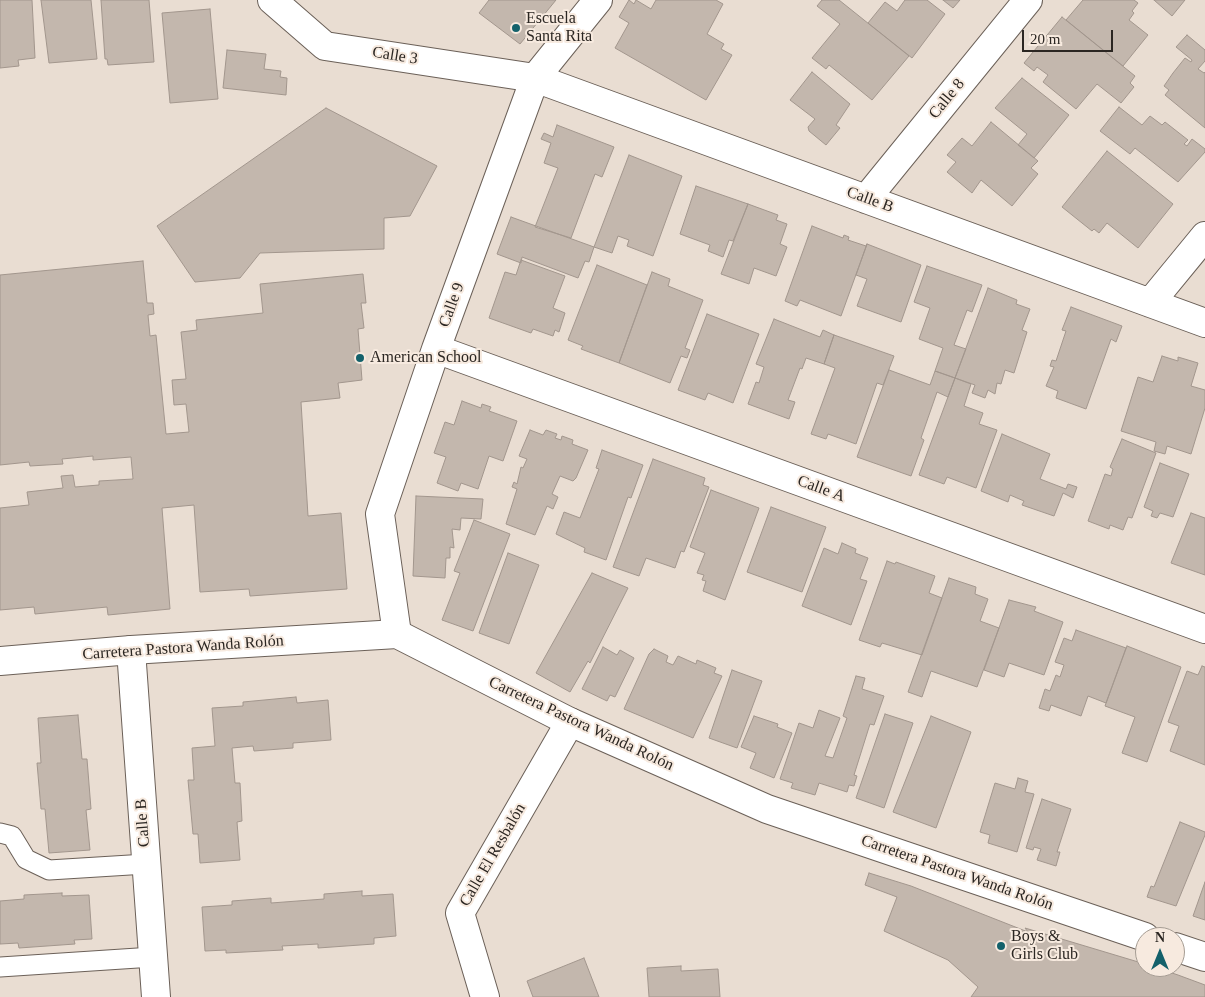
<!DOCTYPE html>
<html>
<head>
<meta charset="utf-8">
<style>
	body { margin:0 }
	#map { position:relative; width:1205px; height:997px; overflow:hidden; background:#e9ddd2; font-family:Georgia,serif }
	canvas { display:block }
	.north { position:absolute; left:1135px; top:927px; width:50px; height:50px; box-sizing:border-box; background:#f7eadf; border:1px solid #a59c93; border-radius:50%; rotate:0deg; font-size:14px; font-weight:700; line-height:20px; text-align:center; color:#2b2622 }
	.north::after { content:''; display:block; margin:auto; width:18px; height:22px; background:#13616b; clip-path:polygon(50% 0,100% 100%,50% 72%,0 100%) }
	.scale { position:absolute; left:1022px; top:30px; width:91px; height:22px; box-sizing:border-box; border:2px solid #2b2622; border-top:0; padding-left:6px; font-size:15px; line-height:18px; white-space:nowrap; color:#2b2622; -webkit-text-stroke:4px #f7eadf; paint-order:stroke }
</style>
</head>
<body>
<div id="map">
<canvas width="1205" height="997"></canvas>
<div class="north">N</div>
<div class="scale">20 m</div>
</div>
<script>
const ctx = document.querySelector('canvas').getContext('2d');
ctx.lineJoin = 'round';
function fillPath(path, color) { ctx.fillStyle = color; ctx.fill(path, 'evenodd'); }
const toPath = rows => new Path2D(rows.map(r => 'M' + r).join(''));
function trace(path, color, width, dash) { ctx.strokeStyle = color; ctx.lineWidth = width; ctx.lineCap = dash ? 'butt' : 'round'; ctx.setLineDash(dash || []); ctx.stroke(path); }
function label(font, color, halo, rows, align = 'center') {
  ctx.font = font + ' Georgia,serif'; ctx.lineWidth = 4; ctx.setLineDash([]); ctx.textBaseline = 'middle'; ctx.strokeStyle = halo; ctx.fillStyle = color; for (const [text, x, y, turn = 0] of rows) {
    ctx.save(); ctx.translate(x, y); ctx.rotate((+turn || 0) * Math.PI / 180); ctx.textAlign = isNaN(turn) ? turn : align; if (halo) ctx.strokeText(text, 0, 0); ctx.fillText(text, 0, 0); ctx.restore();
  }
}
const building = toPath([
	[0,0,32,0,35,58,18,60,19,66,0,68,0,0],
	[41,0,91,0,97,59,49,63,41,0],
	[101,0,149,0,154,62,108,65,107,59,105,59,101,0],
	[489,0,556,0,520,44,479,13,489,0],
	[629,0,634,4,636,0,651,9,656,0,716,0,723,4,707,34,724,44,721,49,732,55,706,100,615,48,629,23,619,17,629,0],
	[822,0,839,0,909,56,872,100,829,65,826,69,812,58,840,24,817,6,822,0],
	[905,0,927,0,945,14,912,58,868,23,885,2,897,11,905,0],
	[943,0,960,0,953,8,943,0],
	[1083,0,1134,0,1138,3,1132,11,1134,13,1129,20,1148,35,1123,66,1066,20,1083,0],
	[1154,0,1185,0,1172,16,1154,0],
	[210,9,218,99,170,103,162,13,210,9],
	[1062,17,1135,76,1130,83,1134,87,1121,103,1097,84,1076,109,1043,82,1048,75,1037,67,1034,71,1024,63,1062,17],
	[1187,35,1205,50,1205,61,1198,69,1204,73,1205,72,1205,128,1165,95,1169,90,1164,86,1173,73,1185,58,1191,62,1192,60,1176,47,1187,35],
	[227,50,266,54,264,69,281,71,280,77,287,78,286,95,223,88,227,50],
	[812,72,850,104,836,125,840,128,826,145,809,131,808,127,815,119,790,100,812,72],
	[1022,78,1069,115,1034,158,1018,145,1027,134,995,108,1022,78],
	[1119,107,1142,125,1150,116,1162,125,1165,122,1188,140,1184,144,1187,146,1192,139,1205,149,1205,152,1178,182,1135,148,1130,154,1100,131,1119,107],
	[326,108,437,166,410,216,384,218,384,249,260,253,240,278,195,282,157,226,326,108],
	[991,122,1038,161,1031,168,1038,174,1012,206,981,180,972,193,947,172,956,162,947,155,962,138,972,146,991,122],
	[557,125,614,147,602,177,595,174,571,238,535,227,558,168,544,163,551,143,541,139,544,133,553,137,557,125],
	[1107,151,1173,204,1138,248,1107,223,1099,233,1094,229,1092,231,1062,207,1107,151],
	[629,155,682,176,653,256,627,246,629,240,618,236,612,253,594,247,629,155],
	[696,186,748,204,733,241,729,240,723,257,708,251,710,245,680,234,696,186],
	[748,204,778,215,776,220,787,224,780,244,787,247,776,276,754,268,749,284,721,274,748,204],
	[511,217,594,247,589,262,585,261,578,278,522,257,521,263,497,254,511,217],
	[812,226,843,238,844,235,849,237,848,240,866,246,867,244,841,316,800,300,797,306,785,301,812,226],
	[867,244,921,265,901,322,857,306,867,279,856,275,867,244],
	[521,260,565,276,553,308,565,313,559,332,555,330,553,336,533,329,531,333,489,318,505,272,516,275,521,260],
	[143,261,147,303,153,303,154,314,148,315,150,336,156,335,166,434,189,432,186,404,174,405,172,380,186,379,181,332,197,330,196,320,263,313,260,284,363,274,366,303,361,303,364,328,358,329,362,380,338,383,340,398,301,402,308,516,341,513,347,589,250,596,249,589,200,592,194,505,162,508,170,609,108,615,107,607,35,614,34,607,0,610,0,508,29,505,27,492,63,488,61,476,73,475,75,487,99,485,99,481,133,479,131,457,93,460,93,456,62,459,63,464,30,466,29,462,0,465,0,275,143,261],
	[597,265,647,285,619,363,581,349,583,346,568,340,597,265],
	[927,266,982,285,972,312,967,310,954,345,966,349,955,378,935,371,943,348,919,339,930,308,914,302,927,266],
	[652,272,670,279,668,286,703,300,685,348,690,350,687,358,681,356,670,383,619,363,652,272],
	[988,288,1017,300,1016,304,1030,309,1022,330,1027,332,1014,373,1005,370,1001,384,997,383,995,394,988,390,985,398,972,393,975,385,955,378,988,288],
	[1071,307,1122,326,1116,342,1111,339,1086,409,1056,398,1058,391,1046,386,1054,367,1050,366,1052,360,1056,361,1066,331,1062,330,1071,307],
	[707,314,759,334,733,403,708,393,705,400,678,390,707,314],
	[774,319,820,337,823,330,834,335,824,364,806,358,802,369,800,368,788,400,795,402,789,419,748,404,756,382,759,383,764,367,756,364,774,319],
	[834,335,894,356,883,385,877,383,856,444,828,434,826,439,811,434,835,368,824,364,834,335],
	[1162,356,1178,361,1178,357,1198,363,1191,386,1205,390,1205,408,1191,454,1167,446,1165,454,1154,451,1156,442,1121,431,1138,377,1153,382,1162,356],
	[889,370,930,385,935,371,955,378,948,397,937,392,921,438,924,440,911,476,857,457,889,370],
	[955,378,971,384,964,406,983,413,979,424,997,430,976,488,947,477,944,484,919,475,955,378],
	[462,401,481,408,482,404,491,407,489,411,517,421,503,461,489,456,478,489,461,483,458,491,437,483,446,457,434,453,445,422,454,425,462,401],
	[530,430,543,435,546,430,557,434,555,438,561,440,562,436,573,440,572,444,588,450,576,478,573,481,560,476,552,494,558,497,553,509,547,506,535,535,506,524,517,489,512,487,514,482,517,484,521,467,523,468,527,459,519,456,530,430],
	[1002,434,1050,454,1040,479,1066,489,1068,484,1077,487,1073,498,1063,493,1054,516,1022,505,1024,501,1010,495,1008,502,981,491,1002,434],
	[1122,439,1156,453,1132,518,1128,517,1123,530,1110,525,1109,529,1088,521,1105,474,1111,476,1113,469,1110,467,1122,439],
	[602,450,643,465,631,498,628,497,606,560,584,552,585,548,556,534,564,512,580,518,599,469,596,468,602,450],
	[653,459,705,478,703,485,709,487,684,552,681,551,675,568,646,558,639,576,613,567,653,459],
	[1160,463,1189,474,1173,517,1160,513,1157,518,1151,516,1153,511,1144,507,1160,463],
	[711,490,759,508,725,600,703,591,706,581,702,580,704,575,697,573,705,553,690,547,711,490],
	[416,496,483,499,481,519,461,518,460,530,452,529,454,548,450,547,450,558,446,558,445,578,413,576,416,496],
	[771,507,826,527,802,592,747,572,771,507],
	[1191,513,1205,518,1205,575,1171,563,1191,513],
	[474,520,510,534,473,631,442,620,460,573,454,571,474,520],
	[842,543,856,549,855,553,868,558,860,579,867,581,851,625,802,606,824,548,838,554,842,543],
	[508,553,539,565,509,644,479,633,508,553],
	[887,561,895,564,896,562,935,576,929,593,942,598,922,655,882,643,880,647,859,640,887,561],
	[592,573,628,588,590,663,588,661,570,692,536,673,592,573],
	[949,578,976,587,975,594,988,599,980,621,999,628,977,687,931,671,922,697,908,692,949,578],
	[1009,600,1036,607,1034,611,1063,622,1044,675,1009,663,1004,677,984,670,1009,600],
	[1076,630,1126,648,1106,703,1088,696,1081,716,1051,705,1049,711,1039,708,1045,689,1050,691,1056,675,1060,677,1064,665,1055,662,1064,638,1072,641,1076,630],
	[1127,646,1181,667,1147,762,1122,753,1135,717,1105,706,1127,646],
	[603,647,617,655,620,650,634,658,615,697,610,695,607,701,582,689,603,647],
	[654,649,668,656,666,662,673,665,678,656,696,664,697,660,716,668,714,673,722,676,693,738,624,709,649,654,654,649],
	[1202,666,1205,667,1205,765,1170,751,1179,726,1168,722,1187,671,1198,675,1202,666],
	[732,670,762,681,737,748,709,738,732,670],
	[856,676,865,678,862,689,884,696,874,725,870,724,854,775,857,776,854,786,849,785,847,792,819,783,815,795,791,788,793,783,780,779,799,723,813,728,819,710,840,718,825,756,833,758,847,718,843,716,856,676],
	[296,697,297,703,328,700,331,740,293,743,293,748,254,751,253,746,232,748,235,783,240,783,242,821,237,822,240,860,200,863,198,834,193,834,188,780,194,780,192,748,215,746,212,708,243,706,243,702,296,697],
	[885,714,913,723,884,808,856,798,885,714],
	[78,715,82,759,87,759,91,809,86,810,90,850,49,853,45,809,41,809,37,763,41,763,38,718,78,715],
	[754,716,778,724,777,727,792,733,774,778,750,768,756,753,741,747,754,716],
	[931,716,971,732,936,828,893,812,931,716],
	[1018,778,1028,781,1025,792,1034,794,1017,852,988,843,990,835,980,832,995,783,1015,789,1018,778],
	[1042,799,1071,809,1057,852,1060,852,1056,866,1037,860,1041,849,1034,847,1033,850,1026,848,1042,799],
	[1180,822,1205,832,1205,835,1176,906,1147,897,1151,886,1154,887,1180,822],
	[869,873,911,886,1028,932,1025,928,1145,964,1145,967,1154,967,1178,975,1205,985,1205,997,971,997,978,987,948,960,884,931,897,897,865,885,869,873],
	[1205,882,1205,920,1193,916,1205,882],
	[362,891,362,896,393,894,396,936,374,938,374,944,318,948,318,944,282,946,283,950,226,953,226,950,205,951,202,907,232,905,232,901,271,898,271,903,324,899,324,894,362,891],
	[62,893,62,896,89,895,92,939,74,940,75,944,19,948,18,943,0,944,0,901,24,899,24,895,62,893],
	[584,958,599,997,533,997,527,981,584,958],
	[681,966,681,971,718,969,720,997,649,997,647,968,681,966]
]);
fillPath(building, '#c3b7ad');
trace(building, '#a2968d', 1);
const service = toPath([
	[0,833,12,836,26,859,49,870,146,864],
	[0,967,153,957]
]);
const minor = toPath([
	[272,0,325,46,535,78,1205,323],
	[866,199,1028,0],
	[1150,303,1205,236],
	[436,349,1205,629],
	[397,634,380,514,436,349,535,78,598,0],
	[131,650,156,997],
	[485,997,460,913,570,722]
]);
const tertiary = toPath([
	[0,661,131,650,397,634,570,722,767,809,1145,937],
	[1175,947,1205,957]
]);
trace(service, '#6b6058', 21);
trace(minor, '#6b6058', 30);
trace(tertiary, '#6b6058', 30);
trace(service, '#fff', 19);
trace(minor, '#fff', 28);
trace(tertiary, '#fff', 28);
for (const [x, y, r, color] of [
	[516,28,5,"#13616b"],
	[360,358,5,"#13616b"],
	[1001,946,5,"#13616b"]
]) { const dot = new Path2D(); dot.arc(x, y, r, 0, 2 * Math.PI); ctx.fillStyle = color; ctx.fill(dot); trace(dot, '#f7eadf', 2); }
label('16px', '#2b2622', '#f7eadf', [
	["Escuela",526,19],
	["Santa Rita",526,37],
	["American School",370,358],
	["Boys &",1011,937],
	["Girls Club",1011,955]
], 'left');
label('16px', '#2b2622', '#f7eadf', [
	["Calle 3",395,56,9],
	["Calle 8",947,99,-51],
	["Calle B",870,200,20],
	["Calle 9",452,305,-70],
	["Calle A",821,489,20],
	["Carretera Pastora Wanda Rolón",183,648,-4],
	["Carretera Pastora Wanda Rolón",581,724,25],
	["Calle B",143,823,-94],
	["Calle El Resbalón",493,855,-60],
	["Carretera Pastora Wanda Rolón",957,873,19]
]);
</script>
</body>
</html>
